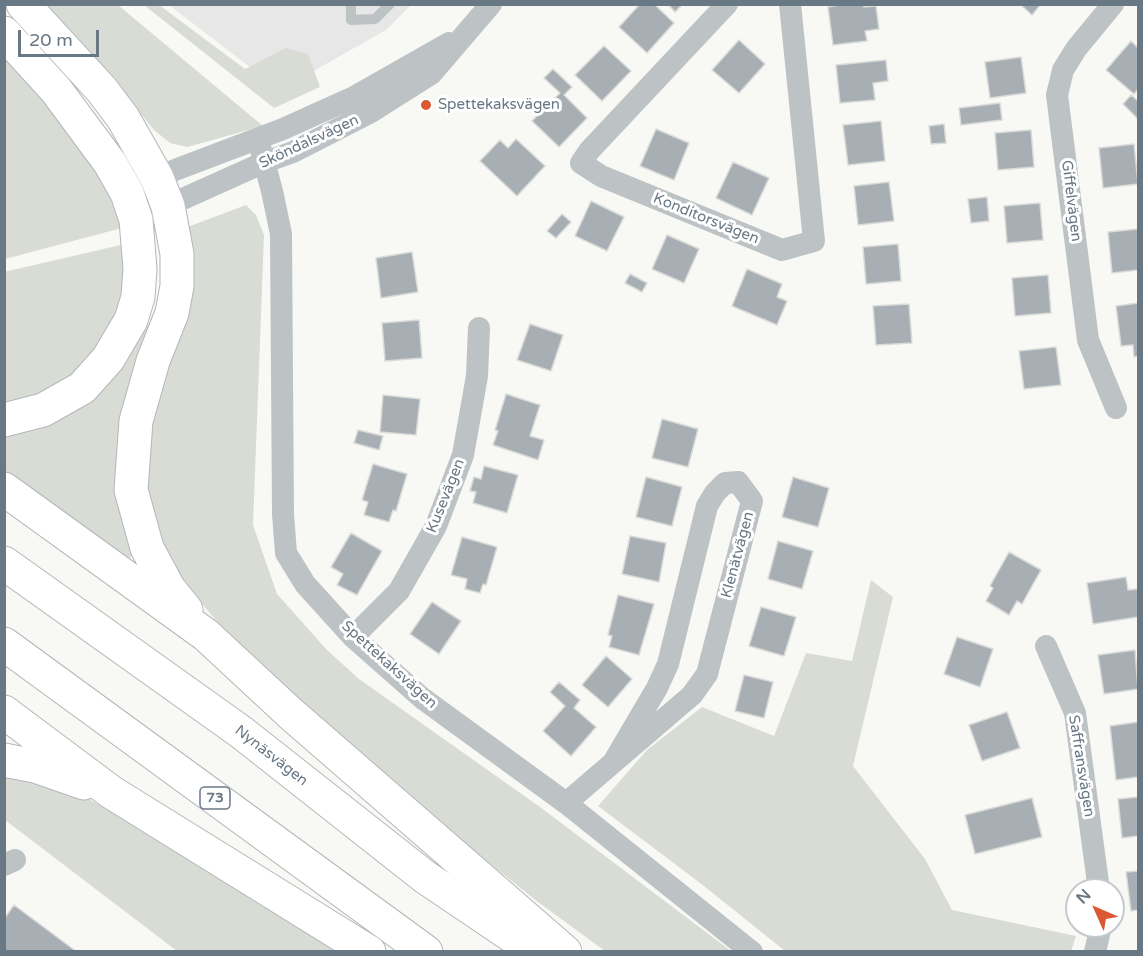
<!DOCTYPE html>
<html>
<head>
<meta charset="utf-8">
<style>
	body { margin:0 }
	#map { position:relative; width:1143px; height:956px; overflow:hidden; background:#f8f8f5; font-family:"Varela Round",sans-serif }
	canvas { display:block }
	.frame { position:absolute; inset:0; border:6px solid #697885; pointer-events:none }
	.north { position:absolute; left:1065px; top:878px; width:60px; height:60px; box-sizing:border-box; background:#fff; border:2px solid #c3c9ce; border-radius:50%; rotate:315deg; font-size:16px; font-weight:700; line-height:24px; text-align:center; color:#697885 }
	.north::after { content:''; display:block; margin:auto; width:21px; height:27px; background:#da5933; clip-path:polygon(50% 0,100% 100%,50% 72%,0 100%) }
	.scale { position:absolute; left:18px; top:30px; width:81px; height:27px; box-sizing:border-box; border:3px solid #697885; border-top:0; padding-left:8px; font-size:18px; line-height:21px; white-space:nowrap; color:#697885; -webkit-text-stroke:4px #fff; paint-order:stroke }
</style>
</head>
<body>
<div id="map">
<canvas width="1143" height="956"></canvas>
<div class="frame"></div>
<div class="north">N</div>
<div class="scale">20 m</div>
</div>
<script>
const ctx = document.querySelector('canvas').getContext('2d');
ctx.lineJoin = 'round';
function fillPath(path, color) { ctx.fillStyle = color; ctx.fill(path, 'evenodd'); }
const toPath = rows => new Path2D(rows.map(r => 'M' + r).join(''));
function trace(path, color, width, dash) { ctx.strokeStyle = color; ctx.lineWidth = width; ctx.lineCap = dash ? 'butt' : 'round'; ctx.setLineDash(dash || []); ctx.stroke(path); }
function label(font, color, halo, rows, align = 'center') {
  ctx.font = font + ' "Varela Round",sans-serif'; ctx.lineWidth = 6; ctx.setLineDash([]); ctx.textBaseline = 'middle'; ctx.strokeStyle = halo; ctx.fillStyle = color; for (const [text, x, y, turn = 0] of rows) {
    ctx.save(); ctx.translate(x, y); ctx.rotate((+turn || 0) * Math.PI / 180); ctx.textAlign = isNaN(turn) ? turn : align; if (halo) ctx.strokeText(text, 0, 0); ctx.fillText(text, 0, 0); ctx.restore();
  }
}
fillPath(toPath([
	[169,5,411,5,386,30,280,90]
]), '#e6e7e6');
fillPath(toPath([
	[46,5,118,5,263,126,187,147,170,143,154,130,105,70],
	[144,5,159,5,245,69,286,48,308,54,320,87,274,108],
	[4,53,49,99,106,188,122,228,5,259],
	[246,205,256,215,264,235,253,525,277,594,327,650,359,679,540,807,731,951,605,951,538,902,354,755,220,625,170,566,142,489,143,450,185,228],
	[125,244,127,294,102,353,56,392,4,406,4,272],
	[151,324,131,550,131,558,113,552,5,472,5,433,31,431,53,423,142,330],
	[871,580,893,597,853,766,925,859,952,910,1076,936,1071,951,785,951,704,886,598,806,647,750,702,707,774,736,806,653,852,661],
	[4,774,75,792,138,825,342,951,177,951,5,820]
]), '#d8dcd5');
const building = toPath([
	[640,4,654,4,674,23,647,53,619,27,640,4],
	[668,4,683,4,675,12,668,4],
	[845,4,863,4,864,7,876,6,879,29,865,31,867,41,833,45,828,7,845,4],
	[1020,4,1041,4,1032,15,1020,4],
	[739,40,765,64,739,93,712,70,739,40],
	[1131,41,1138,48,1138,89,1134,94,1106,70,1131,41],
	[604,46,631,71,602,101,575,75,604,46],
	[1021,57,1026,93,990,98,985,62,1021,57],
	[886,60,888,81,873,83,875,100,840,103,836,65,886,60],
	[553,69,572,87,564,95,587,118,559,147,532,121,560,93,544,78,553,69],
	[1131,95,1138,101,1138,119,1123,104,1131,95],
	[1000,103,1002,120,961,125,959,108,1000,103],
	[881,121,885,161,848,165,843,125,881,121],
	[944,124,946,143,931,144,929,126,944,124],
	[656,129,689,143,674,180,640,166,656,129],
	[1031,130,1034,167,998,170,995,133,1031,130],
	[516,139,545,166,517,196,480,161,500,140,508,148,516,139],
	[1134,144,1138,184,1103,188,1099,148,1134,144],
	[733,162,769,178,752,215,716,198,733,162],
	[889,182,894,221,858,225,854,186,889,182],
	[987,197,989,221,971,223,968,199,987,197],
	[591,201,624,217,607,251,575,236,591,201],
	[1040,203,1043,240,1007,243,1004,206,1040,203],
	[562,214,571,222,556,238,547,231,562,214],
	[1138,229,1138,270,1112,273,1108,232,1138,229],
	[667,235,699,249,684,283,652,269,667,235],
	[898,244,901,281,866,284,863,247,898,244],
	[412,252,418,292,381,298,376,258,412,252],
	[747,269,782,284,777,297,787,301,777,325,732,306,747,269],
	[630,274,647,283,642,292,625,283,630,274],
	[1048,275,1051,313,1015,316,1012,278,1048,275],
	[1138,303,1138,356,1134,357,1133,345,1121,346,1116,306,1138,303],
	[909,304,912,343,876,345,873,306,909,304],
	[419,320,422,358,385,361,382,323,419,320],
	[530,324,563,335,551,371,517,360,530,324],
	[1056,347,1061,385,1024,389,1019,351,1056,347],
	[506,394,540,405,530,436,544,440,538,460,493,445,498,431,495,430,506,394],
	[383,395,420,399,416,435,380,432,383,395],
	[662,419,698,429,688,467,652,458,662,419],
	[358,430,383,436,379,450,354,443,358,430],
	[373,464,407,474,396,511,393,510,389,522,364,515,368,502,362,500,373,464],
	[484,466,518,475,507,513,473,503,476,492,470,491,474,477,481,479,484,466],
	[646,477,682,487,672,526,636,517,646,477],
	[793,477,829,488,818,527,782,517,793,477],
	[351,533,382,551,357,595,337,585,343,574,331,567,351,533],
	[630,536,666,543,659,582,622,574,630,536],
	[462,537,497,547,486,585,483,584,480,593,465,589,467,579,451,575,462,537],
	[778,541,813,551,802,589,768,579,778,541],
	[1009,552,1041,570,1022,604,1017,601,1009,615,986,601,993,588,990,586,1009,552],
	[1126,577,1128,590,1138,589,1138,617,1093,624,1087,583,1126,577],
	[618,595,654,604,639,655,609,647,612,636,608,635,618,595],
	[432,602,461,621,439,654,410,634,432,602],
	[761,607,796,617,784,656,749,646,761,607],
	[957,637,993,649,980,687,944,674,957,637],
	[1135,650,1138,689,1104,694,1098,655,1135,650],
	[606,656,632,679,608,707,582,685,606,656],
	[744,675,773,682,764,718,735,711,744,675],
	[559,682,580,700,574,708,596,727,571,756,543,731,565,706,550,692,559,682],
	[1007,712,1020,748,982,761,969,725,1007,712],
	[1138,722,1138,777,1116,780,1110,726,1138,722],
	[1138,797,1138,836,1122,838,1118,799,1138,797],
	[1032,798,1042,837,975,854,965,815,1032,798],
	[1138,871,1138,910,1131,911,1126,872,1138,871],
	[14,905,77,952,4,952,4,919,14,905]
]);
fillPath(building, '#a7afb5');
trace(building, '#dadad8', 1.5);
const highway = toPath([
	[23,4,102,90,123,118,157,178,168,206,177,254,177,286,172,313,153,361,136,421,131,490,147,548,169,589,186,610],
	[4,33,56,90,110,163,127,193,136,220,140,269,138,297,131,320,108,359,82,388,43,410,4,420],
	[4,489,206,635,290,713,565,952],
	[4,563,241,732,425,877,536,952],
	[4,644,426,952],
	[4,712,111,792,369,952],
	[4,760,35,766,84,783]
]);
trace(highway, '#b3b7ba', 35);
trace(toPath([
	[351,4,351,20,375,19,390,4]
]), '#bdc2c5', 10);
trace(toPath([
	[727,4,589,151,581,163,601,176,782,250,814,241,790,4],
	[1113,4,1076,49,1063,70,1057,95,1088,340,1116,408],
	[258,139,272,191,281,234,283,514,286,553,305,584,353,637,422,698,566,803,752,952],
	[145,184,175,170,283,129,354,97,449,43],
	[136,220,265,162,293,152,371,112,431,74,491,4],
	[353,637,399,591,436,526,463,455,477,376,479,328],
	[1046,646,1075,713,1099,890],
	[566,803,692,695,707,674,752,501,738,482,725,483,715,493,707,506,668,664,657,688,614,761],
	[4,865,15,860],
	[1095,952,1101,926]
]), '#bdc2c5', 22);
trace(highway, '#fff', 33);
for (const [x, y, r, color] of [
	[426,105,6,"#da5933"]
]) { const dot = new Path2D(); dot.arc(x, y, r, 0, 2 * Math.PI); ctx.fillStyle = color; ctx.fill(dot); trace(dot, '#fff', 2); }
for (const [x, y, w] of [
	[215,798,30]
]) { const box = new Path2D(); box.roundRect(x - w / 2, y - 11, w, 22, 4.5); ctx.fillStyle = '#fff'; ctx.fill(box); trace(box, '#697885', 1.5); }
label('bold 14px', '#697885', null, [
	["73",215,798]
]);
label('15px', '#697885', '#fff', [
	["Spettekaksvägen",438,105]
], 'left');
label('15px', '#697885', '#fff', [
	["Sköndalsvägen",309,142,-25],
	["Giffelvägen",1071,201,83],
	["Konditorsvägen",706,219,22],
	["Kusevägen",446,496,-68],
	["Klenätvägen",738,555,-75],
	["Spettekaksvägen",389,665,42],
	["Nynäsvägen",271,756,38],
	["Saffransvägen",1081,766,81]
]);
</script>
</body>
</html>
